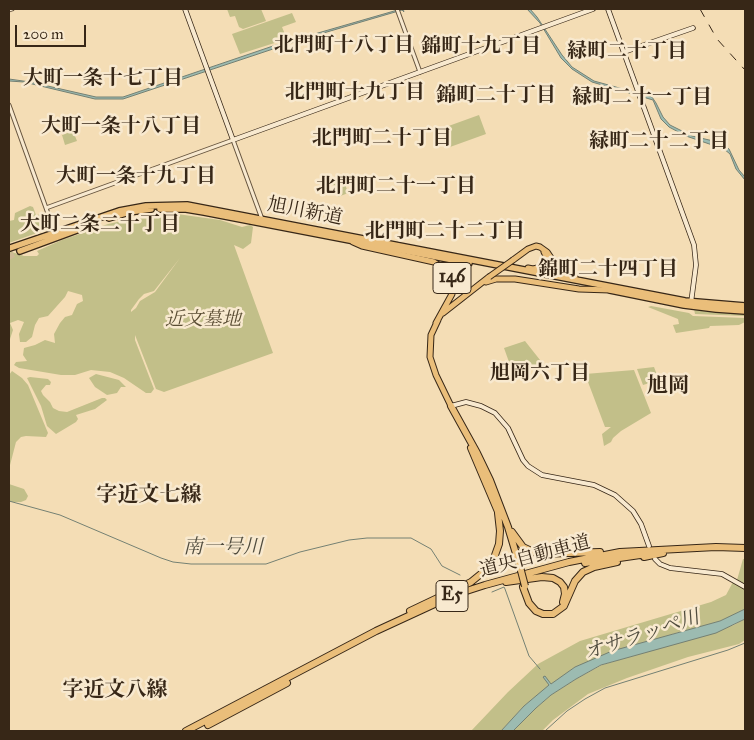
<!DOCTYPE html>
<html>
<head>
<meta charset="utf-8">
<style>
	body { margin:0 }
	#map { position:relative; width:754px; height:740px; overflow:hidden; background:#f4ddb5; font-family:"IM FELL Great Primer",serif }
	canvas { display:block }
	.frame { position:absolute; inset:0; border:10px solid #372717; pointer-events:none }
	.scale { position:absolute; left:15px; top:25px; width:71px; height:22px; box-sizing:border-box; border:2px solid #372717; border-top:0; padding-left:6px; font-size:15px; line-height:18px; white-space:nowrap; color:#372717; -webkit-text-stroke:4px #f8e9cf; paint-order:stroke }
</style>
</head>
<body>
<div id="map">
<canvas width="754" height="740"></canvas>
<div class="frame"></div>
<div class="scale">200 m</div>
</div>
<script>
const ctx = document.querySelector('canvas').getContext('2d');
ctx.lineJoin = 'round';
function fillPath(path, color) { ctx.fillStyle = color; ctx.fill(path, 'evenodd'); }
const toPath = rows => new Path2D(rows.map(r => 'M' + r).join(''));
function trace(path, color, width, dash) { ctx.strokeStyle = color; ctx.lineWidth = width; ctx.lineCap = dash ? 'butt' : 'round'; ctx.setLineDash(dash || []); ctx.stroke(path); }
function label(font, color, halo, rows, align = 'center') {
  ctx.font = font + ' "IM FELL Great Primer","Noto Serif JP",serif'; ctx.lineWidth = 5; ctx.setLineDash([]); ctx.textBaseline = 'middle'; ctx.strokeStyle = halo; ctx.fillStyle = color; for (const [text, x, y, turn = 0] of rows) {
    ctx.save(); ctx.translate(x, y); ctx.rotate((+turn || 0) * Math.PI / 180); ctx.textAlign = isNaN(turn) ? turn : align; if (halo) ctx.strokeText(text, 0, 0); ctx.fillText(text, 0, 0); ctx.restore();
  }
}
fillPath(toPath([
	[227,9,261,9,266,21,243,29,239,27,235,16,230,17],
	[292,13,296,22,282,27,287,39,240,54,232,34],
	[479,115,486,134,450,147,443,128],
	[73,131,77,141,65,145,62,135],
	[344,181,348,193,338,197,333,184],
	[30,206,33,207,36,215,45,214,48,229,9,243,9,221,14,220,15,213],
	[170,213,220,220,242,227,250,225,253,227,251,243,243,249,234,245,273,353,164,392,156,389,135,335,135,340,154,389,151,393,146,393,124,378,110,372,91,370,75,375,61,375,19,368,14,365,16,362,27,361,23,355,24,348,35,345,45,340,55,343,54,334,60,323,65,317,72,315,77,304,83,301,82,295,68,291,65,297,48,316,39,318,35,325,32,337,26,342,20,342,19,334,24,322,18,320,10,323,13,330,9,342,9,251,24,256,37,256,39,254,37,251,62,240,108,224,140,217,146,218],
	[180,258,155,292,140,301,136,308,131,312,131,310,139,299,144,294,154,291],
	[651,306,689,313,693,316,745,318,745,322,739,325,710,326,709,328,676,333,673,325,679,324,678,319,648,307],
	[694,309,745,313,745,316,695,314],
	[525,341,544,365,514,376,504,348],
	[654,367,659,380,643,385,637,369],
	[634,370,651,413,621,431,613,438,611,442,604,446,602,434,611,427,605,427,585,374],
	[12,371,22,378,28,385,48,433,46,437,26,436,21,437,16,442,9,469,9,375],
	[96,374,119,380,126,387,121,387,117,393,107,395,95,387,89,378],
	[30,377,48,379,51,382,50,385,46,385,41,391,43,395,50,402,53,408,59,411,67,412,102,398,105,398,107,400,95,409,76,415,78,419,76,422,56,434,47,426,41,406,27,378],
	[9,484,24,489,28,496,26,500,21,502,9,502],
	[743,559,745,559,745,586,737,580],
	[733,582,745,589,745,609,740,612,720,621,692,630,682,631,575,667,524,706,501,731,471,731,508,692,538,664,580,641,711,602,726,595],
	[745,619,745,640,739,644,688,657,627,678,588,694,553,720,542,731,513,731,536,708,551,695,576,679,602,665,734,625]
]), '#c2bf89');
const water = toPath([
	[401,9,407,9,403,10,404,12,402,10,303,39,123,99,95,99,24,82,9,81,9,79,30,82,96,97,123,97,273,46,401,9],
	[527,9,530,9,537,17,562,55,572,67,594,81,652,97,656,103,663,117,670,125,692,136,722,143,729,149,739,170,745,177,745,180,736,169,730,154,724,149,686,136,669,127,661,119,653,100,592,82,572,69,561,58,540,23,527,9],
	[745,609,745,619,716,633,601,665,576,679,551,695,536,708,513,731,501,731,524,706,549,685,543,677,545,676,551,684,575,667,612,651,720,621,745,609]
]);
fillPath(water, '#9cbbb1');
trace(water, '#748073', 1);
trace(toPath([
	[9,501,60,515,161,558,173,562,191,564,266,564,300,552,349,540,367,538,411,538,431,549,442,566,460,575],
	[492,592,504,587,505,589,529,656,540,669],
	[545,731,567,711,585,699,605,688,728,650,745,643]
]), '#748073', 1);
trace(toPath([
	[9,257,20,251]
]), '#ceb995', 5.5, [5.5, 3]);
const tertiary = toPath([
	[397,9,420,72],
	[9,10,12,9],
	[9,105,55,233],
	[46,208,233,140,262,219]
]);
const secondary = toPath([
	[185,9,233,140,593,9],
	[608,9,694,245,696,265,691,303],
	[624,52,693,28],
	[451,406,466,402,481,406,495,413,508,428,523,460,528,466,542,475,594,485,615,495,633,511,641,524,649,546],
	[655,559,660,564,670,568,722,574,745,587]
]);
const primary = toPath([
	[353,242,362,246,434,262,446,270,452,279,452,294,436,323],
	[513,260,528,249,536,246,540,247,547,252,559,270,567,275,575,277],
	[528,268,533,269,542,267,546,261,546,256,544,252],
	[486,282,496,279,515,279,579,289,610,290],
	[443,313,489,277],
	[438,320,431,335,430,357,436,375,451,406]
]);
const trunk = toPath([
	[160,209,186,209,204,212,469,263],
	[109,218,129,212,151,209],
	[10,248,119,211,146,206,187,205,685,301,745,306],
	[20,251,96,223],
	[610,290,684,305,716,309,745,311]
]);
const motorway = toPath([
	[451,406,477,453,490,480,508,527,520,567],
	[471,448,499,514],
	[512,532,523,547,538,554,600,552],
	[644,557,663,553],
	[585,563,647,554],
	[506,582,542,577,553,578,560,582,564,587,565,594,563,602],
	[523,587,529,603,536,611,543,614,553,614,564,606,575,581,583,572,594,567,617,562],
	[410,611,471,582,487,569,494,558,499,544,500,531,498,513],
	[208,725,287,683],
	[186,731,376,631,454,595,485,585,569,562,620,552,716,547,745,548]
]);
trace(tertiary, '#66543e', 5);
trace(secondary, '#372717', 5.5);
trace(primary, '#372717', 7);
trace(trunk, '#372717', 8);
trace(motorway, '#372717', 8);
trace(tertiary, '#f8e9cf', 3);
trace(secondary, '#f8e9cf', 4);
trace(primary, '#eabe7a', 5);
trace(trunk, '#eabe7a', 5.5);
trace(motorway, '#eabe7a', 6);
trace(toPath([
	[700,9,717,39,745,70]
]), '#372717', 1, [9, 9]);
const primaryBridge = toPath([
	[489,277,513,260]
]);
const motorwayBridge = toPath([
	[520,567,525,586]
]);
trace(primaryBridge, '#372717', 7, []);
trace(motorwayBridge, '#372717', 8, []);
trace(primaryBridge, '#eabe7a', 5);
trace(motorwayBridge, '#eabe7a', 6);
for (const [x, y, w] of [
	[452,278,38],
	[452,596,32]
]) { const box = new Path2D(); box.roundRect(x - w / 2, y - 15.5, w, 31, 4); ctx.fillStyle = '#f8e9cf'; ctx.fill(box); trace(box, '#372717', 1); }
label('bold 18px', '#372717', null, [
	["146",452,278],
	["E5",452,596]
]);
label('19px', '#372717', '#f8e9cf', [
	["旭川新道",305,212,11],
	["道央自動車道",535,557,-15]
]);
label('italic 19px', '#5a4d34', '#f8e9cf', [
	["近文墓地",203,320]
]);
label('bold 20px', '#372717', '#f8e9cf', [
	["北門町十八丁目",344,46],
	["錦町十九丁目",481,47],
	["緑町二十丁目",627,52],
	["大町一条十七丁目",103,79],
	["北門町十九丁目",355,93],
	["錦町二十丁目",496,96],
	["緑町二十一丁目",642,98],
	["大町一条十八丁目",121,127],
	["北門町二十丁目",382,139],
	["緑町二十二丁目",659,142],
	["大町一条十九丁目",136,177],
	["北門町二十一丁目",396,187],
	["大町二条二十丁目",100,225],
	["北門町二十二丁目",445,232],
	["錦町二十四丁目",608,270],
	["旭岡六丁目",540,374]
]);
label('italic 20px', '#504c3e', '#f8e9cf', [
	["南一号川",223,548],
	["オサラッペ川",642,636,-18]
]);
label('bold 21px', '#372717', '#f8e9cf', [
	["旭岡",668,387],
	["字近文七線",149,496],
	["字近文八線",115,691]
]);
</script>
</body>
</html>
